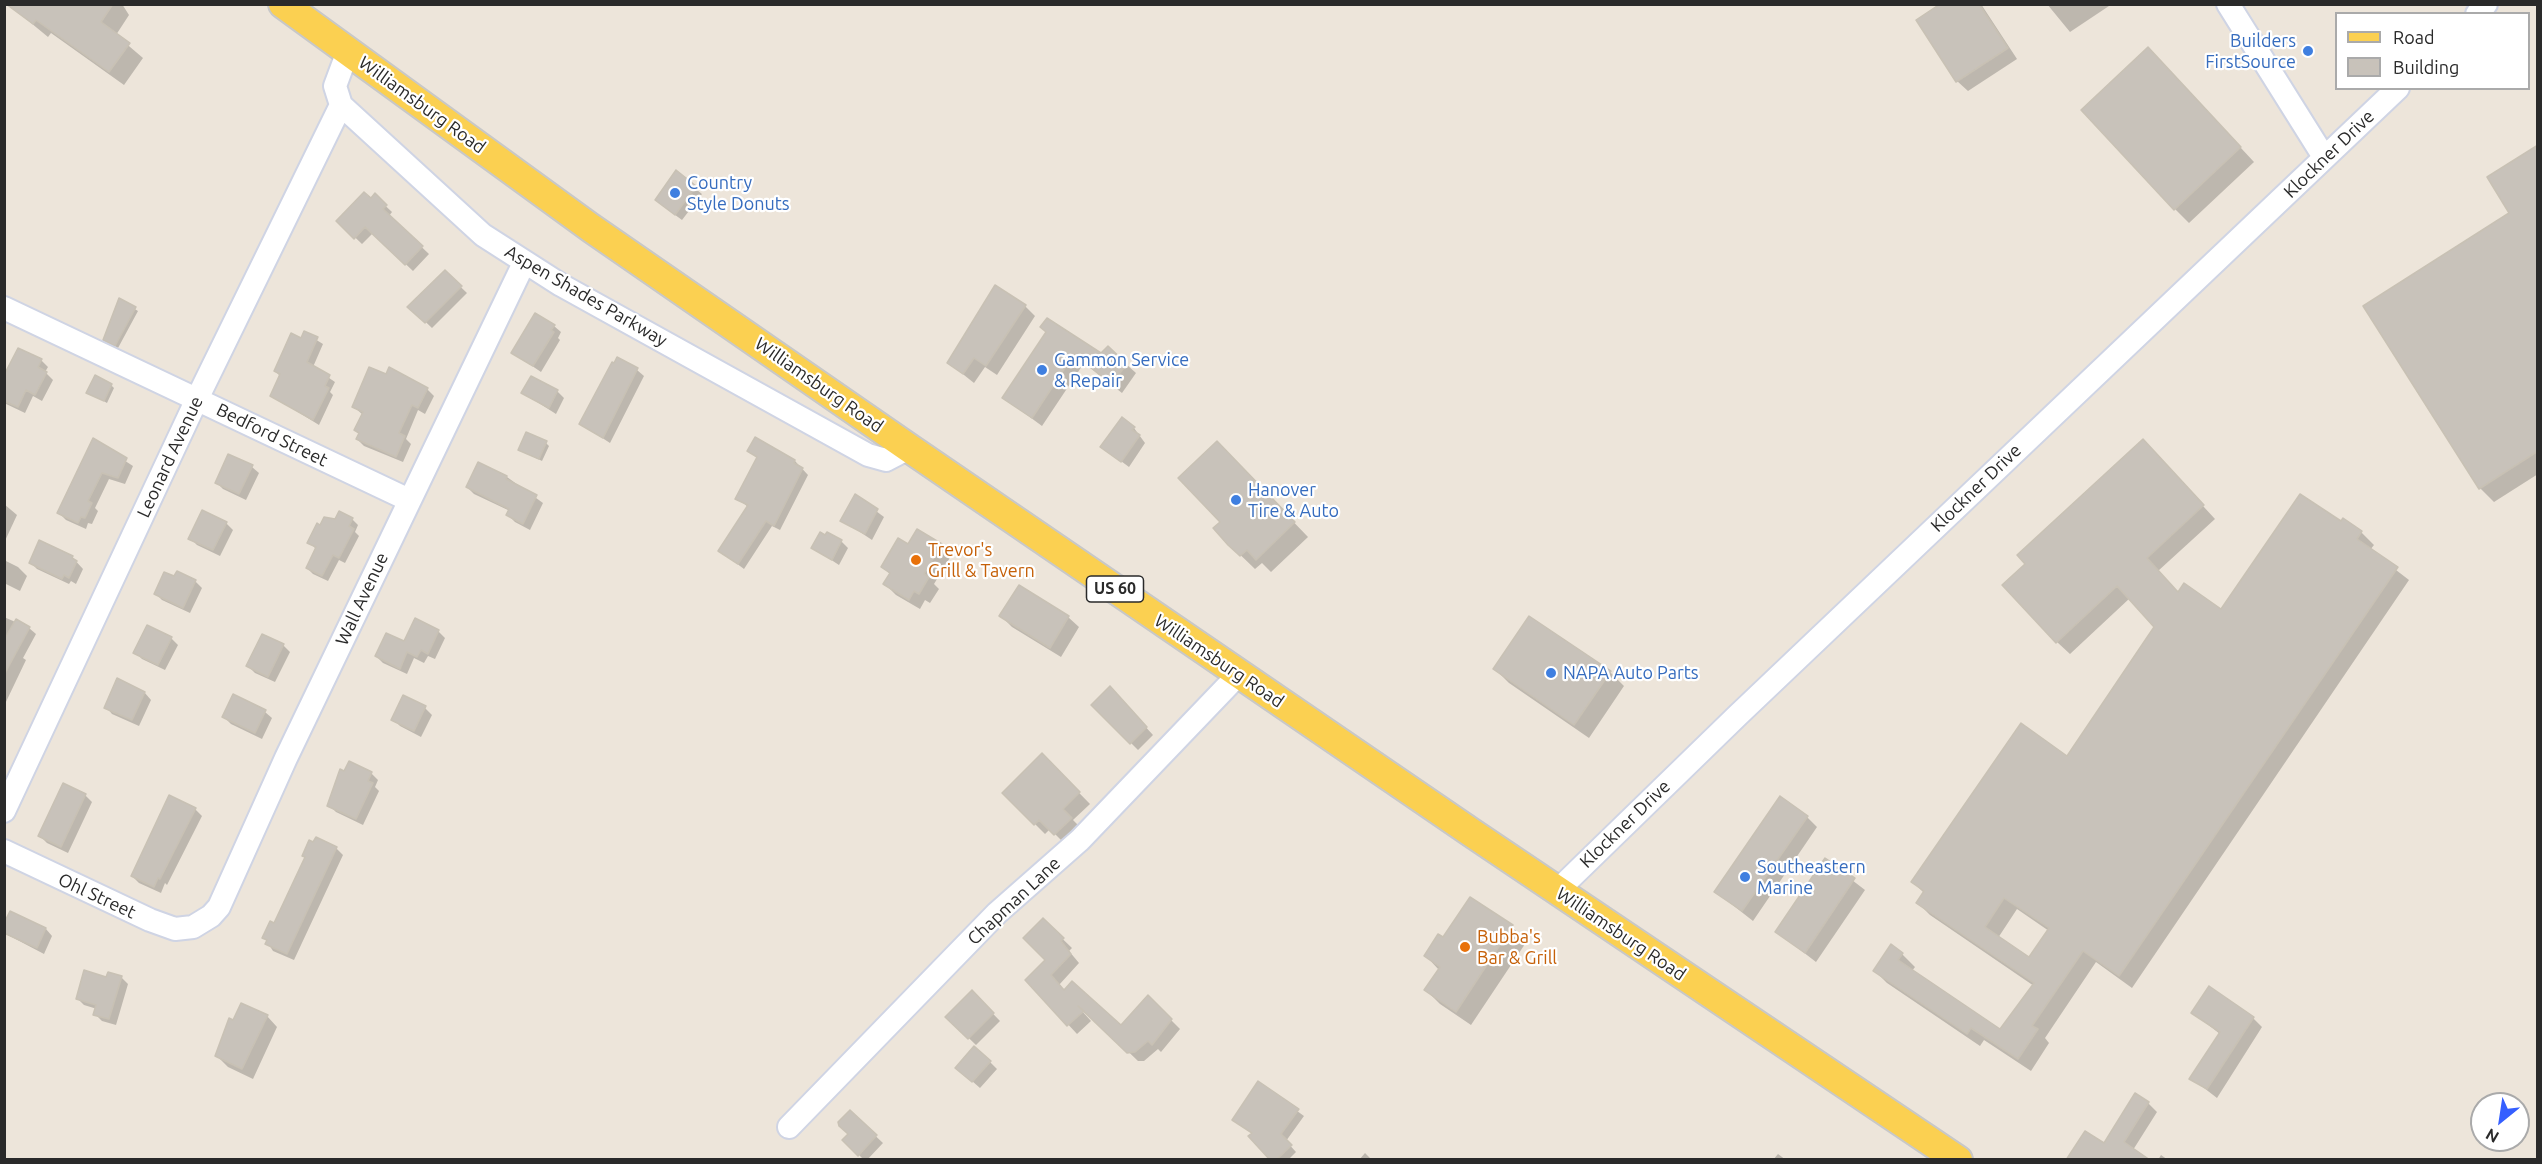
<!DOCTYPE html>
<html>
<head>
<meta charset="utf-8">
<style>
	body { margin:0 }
	#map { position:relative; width:2542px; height:1164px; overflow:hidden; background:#ede5da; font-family:Ubuntu,sans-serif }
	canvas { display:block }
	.frame { position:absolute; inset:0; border:6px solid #2a2a2a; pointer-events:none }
	.legend { position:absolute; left:2335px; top:12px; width:195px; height:78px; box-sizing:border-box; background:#fff; border:2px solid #aaa; margin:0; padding:8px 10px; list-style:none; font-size:18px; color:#2a2a2a }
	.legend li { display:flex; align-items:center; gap:12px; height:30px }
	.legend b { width:30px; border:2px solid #aaa }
	.north { position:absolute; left:2470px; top:1092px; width:60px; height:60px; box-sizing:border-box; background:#fff; border:2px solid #aaa; border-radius:50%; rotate:210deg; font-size:16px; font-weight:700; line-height:24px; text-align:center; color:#2a2a2a }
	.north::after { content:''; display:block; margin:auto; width:21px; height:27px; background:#355fff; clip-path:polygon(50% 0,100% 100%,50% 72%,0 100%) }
</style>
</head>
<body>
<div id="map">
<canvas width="2542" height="1164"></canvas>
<div class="frame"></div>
<ul class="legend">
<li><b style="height:8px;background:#fbd051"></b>Road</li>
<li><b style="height:16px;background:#c8c2ba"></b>Building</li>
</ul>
<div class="north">N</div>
</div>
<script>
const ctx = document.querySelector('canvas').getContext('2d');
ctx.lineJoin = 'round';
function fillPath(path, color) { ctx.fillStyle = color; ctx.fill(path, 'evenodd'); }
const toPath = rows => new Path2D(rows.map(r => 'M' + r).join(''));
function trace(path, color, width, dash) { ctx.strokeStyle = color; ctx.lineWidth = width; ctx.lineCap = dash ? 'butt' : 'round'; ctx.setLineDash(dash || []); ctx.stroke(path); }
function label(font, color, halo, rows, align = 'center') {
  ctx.font = font + ' Ubuntu,sans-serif'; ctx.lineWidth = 4.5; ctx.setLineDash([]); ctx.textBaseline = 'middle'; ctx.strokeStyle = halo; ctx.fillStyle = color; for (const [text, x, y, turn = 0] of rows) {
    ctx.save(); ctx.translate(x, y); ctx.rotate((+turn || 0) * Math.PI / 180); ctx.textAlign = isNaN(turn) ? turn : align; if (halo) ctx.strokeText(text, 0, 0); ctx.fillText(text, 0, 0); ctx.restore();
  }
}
fillPath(toPath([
	[8,4,122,4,129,15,116,35,143,58,124,85,51,33,48,37],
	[1943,4,1981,4,2017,59,1968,91,1957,81],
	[2047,4,2112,4,2070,32],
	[2162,63,2254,162,2189,223,2175,209],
	[2538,147,2538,474,2494,502,2480,488,2511,213],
	[676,173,702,194,682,220,663,206],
	[375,196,392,212,389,216,429,254,413,271,373,233,362,244,338,221],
	[445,272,467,293,432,328,410,307],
	[120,300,138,311,118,348,105,340],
	[1025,306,1035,316,997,375,985,367,974,383,949,363],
	[554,326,561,332,558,338,560,340,541,372,513,353],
	[1048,332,1102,355,1108,348,1136,373,1122,393,1084,363,1042,426,1004,398],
	[305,333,323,344,313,367,335,382,330,392,333,395,319,425,272,396,281,377,275,371],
	[41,360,48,367,45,372,53,380,42,401,33,396,25,413,4,403,4,381],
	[637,370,644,376,610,443,581,424],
	[532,378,557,391,564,398,556,414,523,393],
	[111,385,114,388,107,403,88,392],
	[427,389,434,396,425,414,418,410,406,439,411,444,403,462,364,446,357,439,363,415,354,407],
	[1134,428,1145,443,1129,467,1102,447],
	[756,439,795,461,808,475,780,530,772,526,744,569,720,551,748,507,737,498,758,459,749,451],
	[93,440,133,466,125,484,109,479,95,508,98,511,92,524,88,523,86,529,66,520,59,513],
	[546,443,549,446,542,461,520,450],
	[2155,454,2215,519,2158,571,2179,594,2221,612,2341,523,2361,532,2374,545,2370,550,2409,580,2132,988,2096,962,2045,1038,2049,1043,2031,1071,1984,1040,1980,1046,1887,983,1875,971,1902,954,1915,967,1912,971,2000,1031,2034,986,1930,915,1917,902,1924,893,1913,882,2068,758,2156,627,2130,598,2070,654,2057,642],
	[2017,909,2049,931,2029,959,1998,938],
	[229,456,252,467,259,473,246,500,223,489,216,482],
	[1231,457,1308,537,1271,572,1262,563,1255,569,1229,544,1222,522],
	[507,477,543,503,530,530,515,522,508,515,510,511,474,494,467,487],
	[856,496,884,517,872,540,842,520],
	[4,504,17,515,4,543],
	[352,519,358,525,355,532,359,536,345,563,339,560,328,581,313,574,307,568,316,549,309,542,321,527,336,520],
	[226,523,233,530,220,556,197,545,190,538],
	[841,541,848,548,839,565,813,548],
	[908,546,941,546,951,556,934,584,939,589,930,603,925,600,920,609,896,595,885,584,891,575,883,567],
	[72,557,83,569,76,584,71,581,69,584,37,569,30,562],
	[4,560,18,567,27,576,20,591,4,583],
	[175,578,195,581,202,588,190,613,162,600,155,593],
	[1001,616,1068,617,1079,627,1061,657,1012,627],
	[4,617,29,628,36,634,23,658,26,660,4,706],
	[438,631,445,638,435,659,428,656,424,663,414,658,407,674,383,663,376,656],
	[171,638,178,645,165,670,142,659,135,652],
	[283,645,290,652,275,682,255,673,248,666],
	[1495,669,1610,672,1624,686,1589,738,1509,683],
	[1110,688,1153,735,1138,750,1093,705],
	[145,693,151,700,139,726,112,714,106,707],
	[234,696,265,712,272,718,262,739,231,724,224,717],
	[404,697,425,708,432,715,421,737,400,726,393,719],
	[1042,755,1090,804,1073,820,1082,829,1066,845,1050,829,1045,834,1004,793],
	[371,773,378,780,375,787,379,791,363,825,336,812,329,805],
	[85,795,92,802,68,853,47,843,40,836],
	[195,809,202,816,167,885,165,883,161,893,139,883,132,876],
	[1807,817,1817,827,1753,921,1716,892],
	[314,844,336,848,343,855,294,960,273,951,264,937,275,925,306,858,304,856],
	[1826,860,1865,890,1816,962,1777,932],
	[1471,899,1512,927,1527,941,1471,1025,1440,1004,1426,990,1439,970,1426,956,1443,939],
	[1043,920,1072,948,1069,951,1079,963,1059,985,1065,992,1121,1027,1148,997,1180,1029,1161,1052,1158,1049,1144,1061,1138,1061,1084,1009,1082,1011,1091,1021,1077,1034,1027,980,1047,960],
	[46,929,52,936,44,954,4,933],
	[121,977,128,984,116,1025,102,1021,95,1014,97,1009,84,1005,77,998,107,979],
	[972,992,1000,1021,976,1045,947,1017],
	[2193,1013,2253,1018,2262,1027,2217,1098,2191,1078,2220,1034],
	[267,1016,277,1027,253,1079,228,1067,217,1056,234,1022],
	[990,1062,997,1069,980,1088,964,1074],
	[1258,1083,1304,1116,1286,1141,1296,1152,1288,1160,1272,1160,1253,1134,1234,1120],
	[2148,1103,2157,1112,2133,1150,2105,1145],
	[850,1112,883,1143,867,1160,864,1160,844,1140,850,1134],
	[1365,1153,1372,1160,1359,1160],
	[1778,1154,1786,1160,1773,1160],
	[2161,1155,2168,1160,2158,1160]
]), '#0003');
const building = toPath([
	[6,4,113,4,101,22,130,43,109,72,36,20,33,24,6,4],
	[1940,4,1979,4,2008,48,1956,82,1916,20,1940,4],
	[2148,47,2241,147,2174,210,2081,110,2148,47],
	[2538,145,2538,451,2479,489,2363,306,2509,213,2487,177,2538,145],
	[676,170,696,186,675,215,655,200,676,170],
	[364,192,371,198,375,193,387,205,383,209,423,246,405,265,365,227,354,239,336,221,364,192],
	[445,270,462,286,425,323,407,307,445,270],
	[995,285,1026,305,986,366,974,358,963,374,947,363,995,285],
	[119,298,136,307,115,346,103,340,119,298],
	[535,313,555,325,551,330,554,332,533,366,511,353,535,313],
	[1047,318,1101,353,1108,346,1127,364,1111,384,1074,354,1032,418,1002,398,1046,332,1040,327,1047,318],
	[304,331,318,337,307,362,330,375,325,386,329,388,313,420,270,396,280,374,274,371,291,333,301,338,304,331],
	[18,348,42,359,38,367,47,372,35,395,26,390,18,407,4,401,4,375,18,348],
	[617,357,638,368,603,438,579,424,612,362,614,363,617,357],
	[369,367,386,374,389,367,428,388,418,408,412,405,399,433,405,436,396,457,356,439,359,433,354,430,363,412,352,407,369,367],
	[95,375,112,384,104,401,86,393,95,375],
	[531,376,558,390,549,408,521,393,531,376],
	[1122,417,1135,427,1132,430,1140,435,1121,462,1100,447,1122,417],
	[526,432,547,441,539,459,518,450,526,432],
	[755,437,795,460,794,463,803,468,774,526,766,521,738,564,718,551,748,505,735,499,757,457,747,451,755,437],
	[93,438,127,458,118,478,102,473,88,501,92,503,85,518,81,517,78,523,57,513,93,438],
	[2143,439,2204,505,2147,558,2178,592,2184,583,2221,609,2300,494,2341,521,2343,518,2362,531,2357,539,2398,567,2119,976,2083,951,2032,1026,2038,1029,2018,1059,1971,1028,1967,1034,1873,971,1891,944,1903,953,1898,960,2000,1029,2034,983,1916,903,1924,891,1911,882,2021,723,2067,756,2154,627,2117,586,2056,643,2002,585,2025,564,2017,555,2143,439],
	[2004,898,2049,928,2029,957,1985,927,2004,898],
	[1217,441,1295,522,1256,560,1247,550,1240,556,1228,545,1213,528,1220,522,1178,478,1217,441],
	[228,454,253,465,239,494,215,483,228,454],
	[478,462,507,476,506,479,537,495,523,524,506,515,509,509,466,487,478,462],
	[855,494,878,509,865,534,840,521,855,494],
	[202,510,227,522,213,550,188,539,202,510],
	[339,511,353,518,349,526,354,529,339,558,333,555,322,576,306,568,316,547,307,543,317,523,320,525,324,517,335,519,339,511],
	[917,529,942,544,924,574,929,577,919,594,914,591,909,600,883,584,890,573,881,567,898,538,908,544,917,529],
	[820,532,825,535,827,532,842,540,832,560,811,548,820,532],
	[39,540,73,556,72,558,77,561,69,578,64,575,62,579,29,563,39,540],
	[177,571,196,580,183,608,154,594,164,572,174,576,177,571],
	[1019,585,1069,616,1050,648,999,616,1019,585],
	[1529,616,1611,671,1574,725,1493,669,1529,616],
	[415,618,439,630,428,654,421,650,417,657,407,652,400,669,375,656,386,633,404,641,415,618],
	[16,619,30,627,4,675,4,640,16,619],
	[147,625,172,637,158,665,133,653,147,625],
	[262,634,284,644,268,677,246,666,262,634],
	[117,678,145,692,132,720,104,708,117,678],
	[1110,686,1147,727,1130,744,1091,705,1110,686],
	[233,694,266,710,255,733,222,717,233,694],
	[403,695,426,706,414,731,391,720,403,695],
	[1042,753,1080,792,1063,809,1072,818,1054,835,1039,820,1034,825,1002,793,1042,753],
	[349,761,372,772,368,781,373,783,356,819,327,806,340,769,344,771,349,761],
	[63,783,86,794,61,847,38,836,63,783],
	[169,795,196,808,160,879,158,878,154,887,131,876,169,795],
	[1780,796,1808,816,1742,911,1714,892,1780,796],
	[316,837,337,847,287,954,265,944,267,940,262,938,270,921,274,923,305,857,302,856,309,840,313,842,316,837],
	[1825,858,1855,878,1805,953,1775,932,1825,858],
	[1470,897,1513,925,1456,1012,1424,990,1440,967,1424,956,1438,934,1443,937,1470,897],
	[10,911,46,928,37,948,4,933,4,923,10,911],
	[1043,918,1064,938,1061,941,1071,954,1051,975,1064,990,1072,981,1121,1025,1148,995,1172,1019,1152,1045,1148,1041,1135,1052,1127,1053,1078,1006,1084,1011,1067,1026,1025,980,1045,960,1023,938,1043,918],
	[84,970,106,977,108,972,122,976,109,1019,93,1015,96,1005,76,999,84,970],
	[2209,986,2254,1017,2207,1089,2189,1079,2220,1032,2191,1013,2209,986],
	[972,990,994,1013,968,1039,945,1017,972,990],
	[241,1003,268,1015,242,1069,215,1056,229,1018,233,1020,241,1003],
	[974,1046,991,1061,972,1082,955,1068,974,1046],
	[1258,1081,1299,1109,1281,1134,1292,1145,1276,1160,1270,1160,1248,1136,1252,1133,1232,1120,1258,1081],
	[2135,1093,2149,1102,2124,1142,2150,1160,2066,1160,2085,1131,2104,1143,2135,1093],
	[850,1110,877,1135,858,1156,842,1140,848,1134,839,1126,838,1122,850,1110]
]);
fillPath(building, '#c8c2ba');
trace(building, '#c8c1b4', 1.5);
const minor = toPath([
	[2228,4,2324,157],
	[2477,14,2486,4],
	[348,51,335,86,341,105,483,235,561,285,868,455,886,460,909,448],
	[4,308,409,500],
	[4,811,197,399,341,105],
	[4,851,150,920,175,929,193,927,211,916,219,907,286,758,524,263],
	[1557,891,1737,716,2398,88],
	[789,1127,997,913,1080,840,1239,674]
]);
const major = toPath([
	[283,4,591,228,909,448,1472,833,1958,1160]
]);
trace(minor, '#cfd4e4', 26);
trace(major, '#c8c8c8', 32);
trace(minor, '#fff', 22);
trace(major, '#fbd051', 28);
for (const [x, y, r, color] of [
	[2308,51,6,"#3f7fe0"],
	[675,193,6,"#3f7fe0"],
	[1042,370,6,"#3f7fe0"],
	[1236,500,6,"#3f7fe0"],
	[916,560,6,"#e8710a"],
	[1551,673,6,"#3f7fe0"],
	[1745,877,6,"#3f7fe0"],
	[1465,947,6,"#e8710a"]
]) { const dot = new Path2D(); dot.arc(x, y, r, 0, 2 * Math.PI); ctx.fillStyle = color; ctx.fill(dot); trace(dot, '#fff', 2); }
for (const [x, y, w] of [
	[1115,589,57]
]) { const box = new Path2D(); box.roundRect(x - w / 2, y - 13, w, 26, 4.5); ctx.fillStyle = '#fff'; ctx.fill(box); trace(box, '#2a2a2a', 1.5); }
label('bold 16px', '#2a2a2a', null, [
	["US 60",1115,589]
]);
label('18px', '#366cbe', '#fff', [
	["Builders",2296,41,"right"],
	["FirstSource",2296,62,"right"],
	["Country",687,183],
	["Style Donuts",687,204],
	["Gammon Service",1054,360],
	["& Repair",1054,381],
	["Hanover",1248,490],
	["Tire & Auto",1248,511],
	["NAPA Auto Parts",1563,673],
	["Southeastern",1757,867],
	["Marine",1757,888]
], 'left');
label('18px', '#2a2a2a', '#fff', [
	["Williamsburg Road",422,105,36],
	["Klockner Drive",2329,154,-44],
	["Aspen Shades Parkway",586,296,30],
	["Williamsburg Road",819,385,35],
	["Bedford Street",272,435,26],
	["Leonard Avenue",170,457,-65],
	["Klockner Drive",1976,488,-44],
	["Wall Avenue",362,599,-65],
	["Williamsburg Road",1219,661,34],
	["Klockner Drive",1625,824,-44],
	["Ohl Street",97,896,25],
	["Chapman Lane",1014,901,-43],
	["Williamsburg Road",1621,934,34]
]);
label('18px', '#c56008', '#fff', [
	["Trevor's",928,550],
	["Grill & Tavern",928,571],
	["Bubba's",1477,937],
	["Bar & Grill",1477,958]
], 'left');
</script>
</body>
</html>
